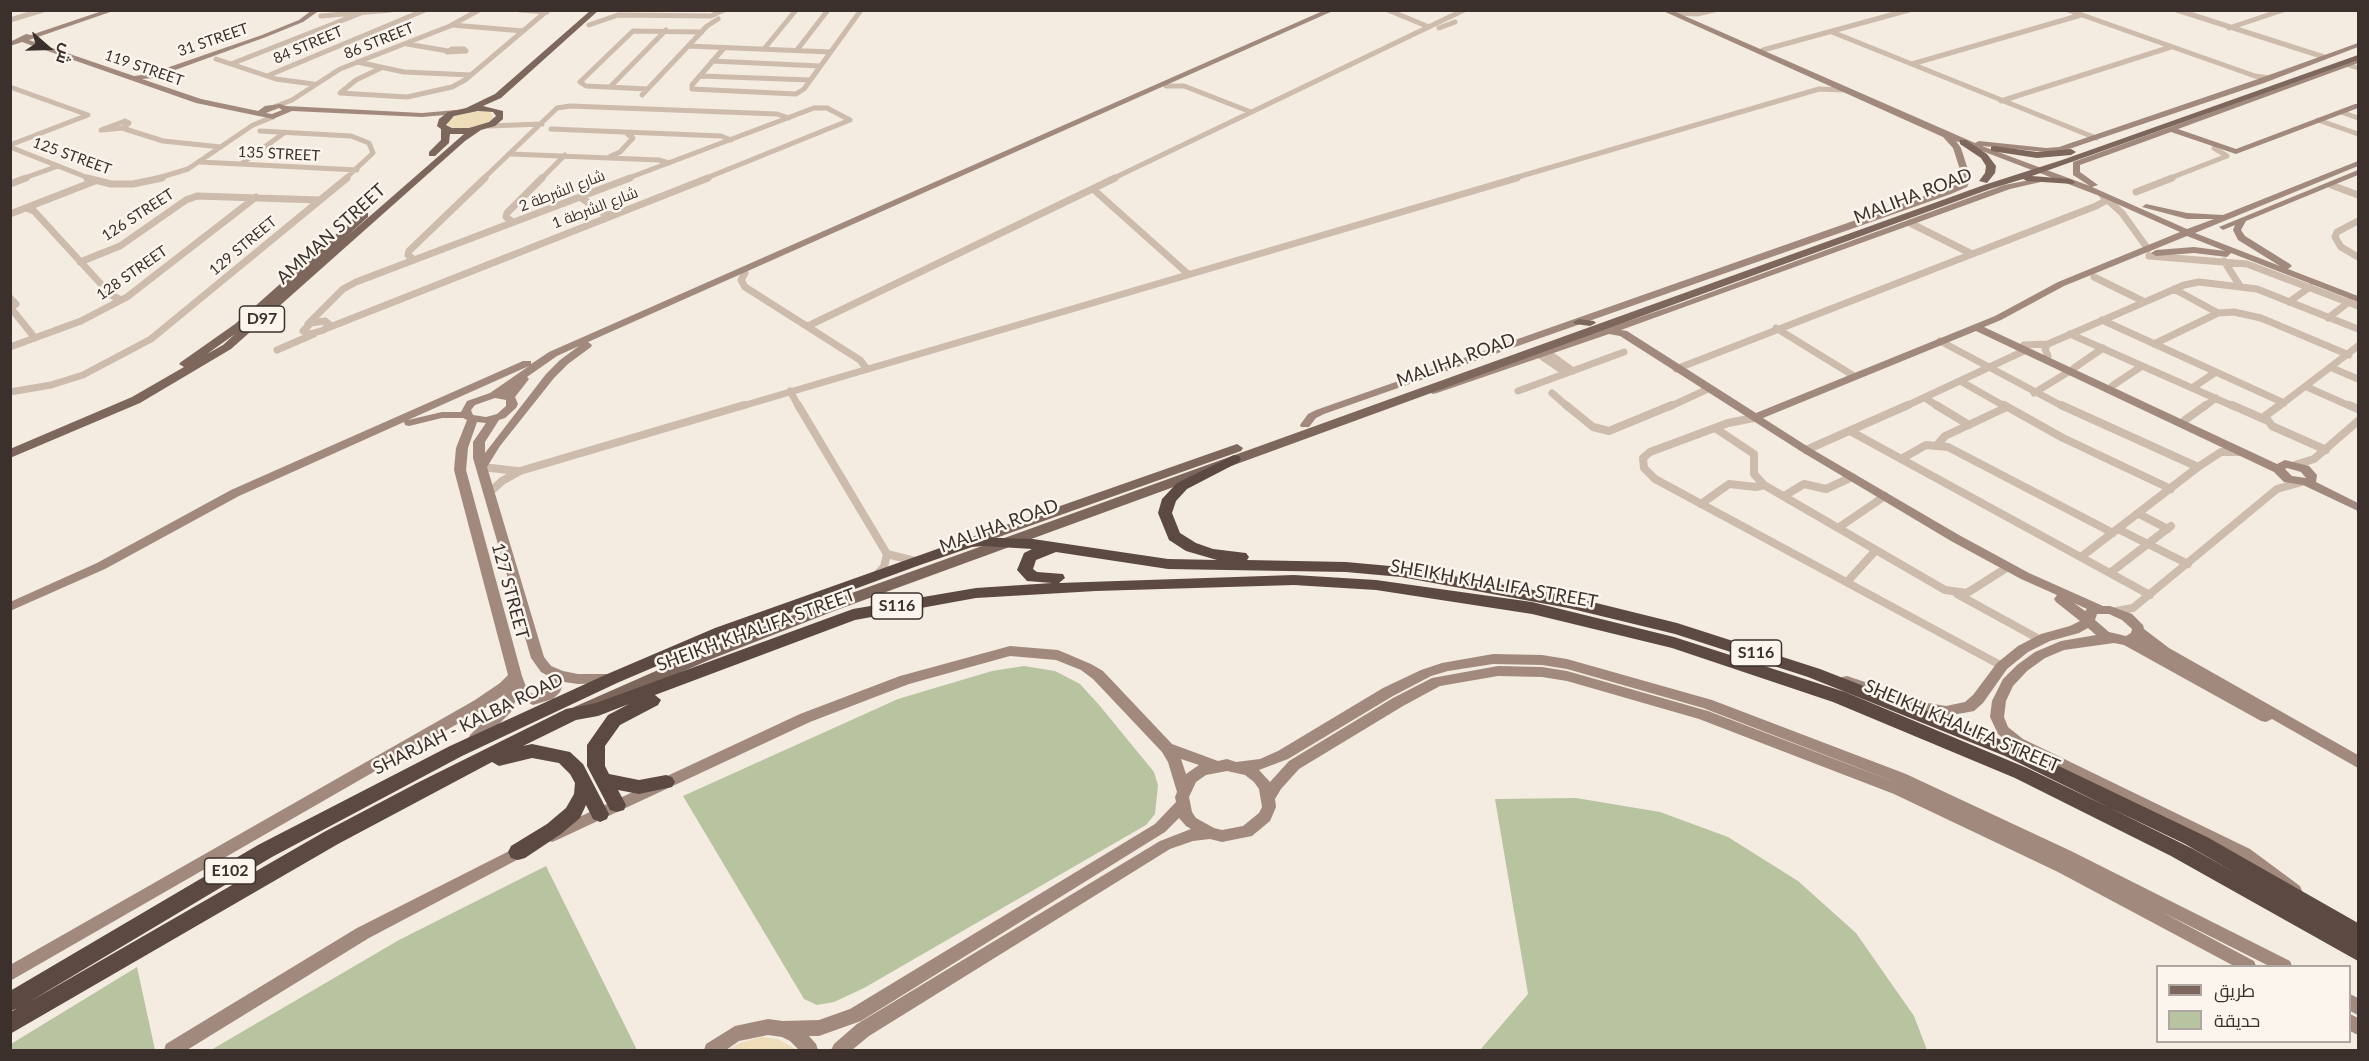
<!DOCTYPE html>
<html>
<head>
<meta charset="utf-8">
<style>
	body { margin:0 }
	#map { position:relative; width:2369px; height:1061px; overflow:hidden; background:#f4ebe1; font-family:Lato,Cairo,sans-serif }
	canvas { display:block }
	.frame { position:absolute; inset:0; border:12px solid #3b302b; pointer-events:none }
	.legend { position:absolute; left:2156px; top:965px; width:195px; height:78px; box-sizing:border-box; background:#fbf5ee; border:2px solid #aea6a0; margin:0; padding:8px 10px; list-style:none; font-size:18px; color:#3b302b }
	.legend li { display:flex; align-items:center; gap:12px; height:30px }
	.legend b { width:30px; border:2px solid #aea6a0 }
	.north { position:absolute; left:18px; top:18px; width:60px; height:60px; -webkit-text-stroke:4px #fbf5ee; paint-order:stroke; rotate:110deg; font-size:16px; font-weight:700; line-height:24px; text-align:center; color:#3b302b }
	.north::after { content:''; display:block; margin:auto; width:21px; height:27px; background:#3b302b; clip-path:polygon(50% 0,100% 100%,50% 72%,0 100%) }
</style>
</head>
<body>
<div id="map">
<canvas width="2369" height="1061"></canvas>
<div class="frame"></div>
<ul class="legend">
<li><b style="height:8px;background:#7d675c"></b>طريق</li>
<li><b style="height:16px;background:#b8c4a0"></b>حديقة</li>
</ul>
<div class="north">ش</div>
</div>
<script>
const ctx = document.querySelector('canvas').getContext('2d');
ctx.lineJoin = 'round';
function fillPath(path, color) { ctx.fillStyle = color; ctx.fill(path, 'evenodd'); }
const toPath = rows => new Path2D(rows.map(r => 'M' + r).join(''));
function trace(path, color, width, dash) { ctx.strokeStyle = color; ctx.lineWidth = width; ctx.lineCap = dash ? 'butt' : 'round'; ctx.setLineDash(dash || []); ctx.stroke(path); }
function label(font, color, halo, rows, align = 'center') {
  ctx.font = font + ' Lato,Cairo,sans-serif'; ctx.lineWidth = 5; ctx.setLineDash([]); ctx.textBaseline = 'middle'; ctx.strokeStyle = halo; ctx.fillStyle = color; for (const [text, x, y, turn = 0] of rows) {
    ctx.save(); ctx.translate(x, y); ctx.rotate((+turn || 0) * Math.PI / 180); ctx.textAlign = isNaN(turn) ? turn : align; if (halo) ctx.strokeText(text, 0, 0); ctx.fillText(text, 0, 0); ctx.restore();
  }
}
fillPath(toPath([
	[1024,666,1055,671,1080,684,1100,706,1154,772,1158,785,1155,814,1146,825,864,988,834,1002,817,1005,804,999,683,796,898,699,992,671],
	[1576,798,1660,812,1728,837,1798,881,1856,933,1914,1016,1927,1050,1480,1050,1528,994,1495,799],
	[546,866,637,1050,211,1050,399,940],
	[137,967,155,1050,11,1050,11,1044]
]), '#b8c4a0');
fillPath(toPath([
	[481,111,492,113,493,120,473,128,456,129,448,125,448,122,457,115],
	[761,1037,778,1039,797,1050,728,1050,740,1043]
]), '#efdcb8');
trace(toPath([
	[520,10,547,12],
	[1388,10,1429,27],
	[2068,10,2255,76,2270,78],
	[2177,10,2324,57],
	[1678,13,1697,14,1714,10],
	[713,15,724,10],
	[321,16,391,10],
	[10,20,43,10],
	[452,25,523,31],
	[589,25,618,15,711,16],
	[1439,28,1455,22],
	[2229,28,2283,10],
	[1832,32,2096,138],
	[407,44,448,51],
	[688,46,830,52],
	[724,48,692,85,692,89,796,94,804,89,861,10],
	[452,49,464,49,466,51,447,52,452,49],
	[764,49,796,10],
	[797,50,828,10],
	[1763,50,1909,10],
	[216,59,276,79,313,84],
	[712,61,820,66],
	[357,62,404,72,471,75],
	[231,64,361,13],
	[1912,64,2081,15],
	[2349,65,2358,68],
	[381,68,356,80,340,93,407,97,452,87,465,80,548,10],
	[267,76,425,10],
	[701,76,810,80],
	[1166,86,1184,86,1251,112],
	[10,87,88,115,10,145],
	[610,87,666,30],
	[648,89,586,86,580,82,633,31,702,32],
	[642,95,707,26,718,19],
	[2001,101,2171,47],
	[274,107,292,100,340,69,450,26,479,10],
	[2341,112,2358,118],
	[2318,120,2358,134],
	[125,121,129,123,123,128,101,130,125,121],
	[488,126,542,124],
	[122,128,163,141,221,147],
	[551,129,721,136,731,140],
	[260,131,351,136,369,143,373,153,345,179],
	[10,147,91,179],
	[511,154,659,160,669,163],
	[611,156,620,152,633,138,626,133],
	[200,162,357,170],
	[241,164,284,133],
	[22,179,58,166],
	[155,179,188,169,253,125,273,117],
	[483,179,557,108,570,106,777,114,789,118],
	[541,179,565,155],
	[626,179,814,108,827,108,850,120,704,179],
	[1112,179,1464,10],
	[1511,179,1819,89,1844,90],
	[2168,179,2227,156,2214,148,2217,147]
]), '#cdbbac', 5);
trace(toPath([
	[87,178,111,184,133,184,162,178],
	[10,184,26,178],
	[2331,185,2358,195],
	[1093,189,1188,274],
	[2136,192,2172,178],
	[2103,196,2122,213,2148,249],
	[580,197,605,214,613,215],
	[26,208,34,211,111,295,121,300],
	[10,214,95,181],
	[2358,221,2337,232,2335,237,2341,247,2358,257],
	[513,222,506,217,507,213,542,178],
	[1910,223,1972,254],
	[2149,256,2247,264,2358,306],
	[414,260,408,255,409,251,485,178],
	[2224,261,2240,286],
	[80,262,120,246,186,200,197,196,319,200],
	[745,273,741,280,745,287,860,360,867,369],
	[2094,277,2145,302],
	[2174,289,2218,313],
	[10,298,16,304,10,307],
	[2289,302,2310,287],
	[10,307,35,338],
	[2328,318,2349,302],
	[2102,320,2284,403],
	[325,321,329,324,324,330,310,334,303,331,311,323,325,321],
	[308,324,343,289,356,282,630,178],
	[808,326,1115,178],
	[1776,328,1854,376],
	[325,329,708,178],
	[2070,334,2235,407],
	[1940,341,2064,407],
	[2048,344,2045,349,2048,356],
	[2154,344,2218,313,2234,312,2261,318,2349,355],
	[2024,345,2048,344,2184,285,2199,282,2257,289,2358,329],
	[10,347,81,321,127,297,256,197],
	[277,350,314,334],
	[1547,352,1573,371],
	[1540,355,1566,373],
	[2074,368,2103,348],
	[2332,368,2358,379],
	[1676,369,2096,206,2105,201,2104,197],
	[1962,382,2006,407],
	[2112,386,2142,366],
	[2307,387,2352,407],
	[2192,388,2216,372],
	[790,391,799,407],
	[1518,391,1624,352],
	[10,392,51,385,83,375,151,339,347,178],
	[1552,393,1568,407],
	[2034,393,2070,371],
	[1925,398,1939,407],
	[739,407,1517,178],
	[1669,407,1708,389],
	[1904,407,2026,350],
	[2204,407,2216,398],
	[2278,407,2358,346]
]), '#cdbbac', 7);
trace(toPath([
	[798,405,887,554,915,561],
	[1566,405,1593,427,1609,431,1672,405],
	[1936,405,1969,425],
	[2004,405,2063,438,2171,489],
	[2061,405,2198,467],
	[2232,405,2266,420],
	[2280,405,2265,416,2272,426,2326,450],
	[2349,405,2358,409],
	[1754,418,1728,423,1650,452,1643,458,1644,468,1655,479,2002,666],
	[2185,420,2206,405],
	[1715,428,1754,454,1754,474,1764,485,1945,590,1967,593,2008,567],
	[1850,431,2150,595],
	[1938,444,1945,436,2007,407],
	[1806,450,1908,405],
	[1901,459,1926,445,1948,447,2113,533],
	[2295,465,2314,459,2358,421],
	[482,467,517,471],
	[489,493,502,481,520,471,744,405],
	[1784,496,1804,484,1826,489,1852,477],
	[1701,504,1729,484,1756,487,1764,485],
	[2139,514,2168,529],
	[1838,528,1885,496],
	[2118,529,2188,564],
	[2081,557,2198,467,2221,452,2240,452],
	[2110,573,2171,526],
	[876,575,884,567,887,554],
	[1847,582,1876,550],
	[1957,594,2039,639],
	[2116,611,2133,608,2277,489,2302,482]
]), '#cdbbac', 8);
fillPath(toPath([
	[105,10,116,10,29,40,134,76,149,74,262,35,299,20,312,10,320,10,303,22,266,37,153,78,142,79,201,99,258,111,265,106,280,104,286,106,422,113,456,110,460,112,456,114,422,117,292,111,273,119,196,103,22,42,10,46,10,42,26,34,31,35,105,10],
	[279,108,282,110,272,114,266,113,279,108],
	[1325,10,1335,10,588,342,592,345,591,347,568,364,554,378,500,446,487,467,544,657,551,666,563,671,578,674,610,674,615,675,617,679,615,683,578,684,564,682,560,692,553,699,533,705,517,697,511,712,480,743,475,744,470,743,468,739,470,735,500,705,505,694,485,708,10,981,10,965,475,700,500,683,508,675,454,470,456,448,467,420,463,418,442,418,409,426,405,425,404,422,239,496,105,569,10,611,10,602,97,563,231,490,523,361,531,361,531,364,549,352,1325,10],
	[579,346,560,360,546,374,485,453,485,442,499,420,505,418,516,408,518,404,515,397,529,379,527,377,557,356,579,346],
	[529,366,490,393,467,401,461,412,442,412,408,420,529,366],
	[495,398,506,400,506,406,497,414,486,417,473,415,471,410,475,405,495,398],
	[477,422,486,423,473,442,473,458,531,658,541,672,552,678,549,685,543,691,534,694,528,692,522,676,466,470,468,448,477,422],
	[1661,10,1671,10,1975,143,1979,141,2046,148,2059,147,2258,79,2358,43,2358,47,2264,83,2063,151,2046,152,1982,146,2090,186,2073,175,2073,162,2358,59,2358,63,2178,129,2236,149,2355,104,2358,104,2358,108,2236,154,2171,132,2080,165,2080,172,2098,185,2092,187,2187,229,2214,219,2187,219,2142,207,2146,204,2187,213,2223,215,2358,161,2358,166,2195,233,2280,266,2238,240,2233,230,2235,225,2223,230,2219,227,2358,170,2358,175,2246,221,2241,230,2245,236,2290,264,2292,266,2288,269,2358,296,2358,302,2231,253,2227,257,2194,253,2156,256,2151,253,2156,250,2194,247,2225,251,2187,236,2064,286,2001,320,1984,327,2277,464,2285,460,2309,466,2317,475,2316,482,2358,503,2358,511,2303,485,2284,482,2274,472,1976,331,1763,418,1810,448,1959,535,2029,573,2103,606,2110,606,2132,614,2143,625,2144,629,2169,648,2358,755,2358,768,2272,719,2266,722,2261,721,2124,645,2114,643,2064,650,2045,658,2027,671,2013,686,2006,701,2004,717,2008,727,2023,739,2250,849,2300,886,2302,891,2300,896,2294,898,2288,896,2240,859,2042,762,2013,747,1998,734,1990,717,1992,701,2003,679,2017,665,2035,652,2061,641,2096,635,2088,628,2079,633,2050,641,2028,652,2007,669,1983,703,1974,711,1969,712,1946,716,1927,713,1842,685,1840,681,1842,677,1847,676,1928,703,1946,706,1965,702,1973,695,1997,663,2018,646,2041,634,2070,626,2080,621,2056,602,2054,599,2057,595,2021,579,1951,541,1802,452,1620,336,1609,334,1437,393,1433,394,1428,391,1429,389,1681,303,2004,185,2045,177,2045,181,2010,189,1621,330,1627,331,1756,413,1995,316,2058,282,2180,232,2097,195,1956,141,1961,148,1971,179,1967,187,1951,194,1324,414,1316,418,1309,427,1301,427,1300,425,1308,414,1316,410,1961,183,1963,179,1953,148,1943,137,1661,10],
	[2287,468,2301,472,2306,478,2292,476,2285,469,2287,468],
	[2074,603,2087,609,2085,611,2074,603],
	[2097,614,2109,614,2122,620,2132,629,2131,633,2126,636,2109,632,2095,620,2097,614],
	[1010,646,1058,650,1091,664,1103,671,1172,744,1218,761,1227,759,1236,762,1260,759,1278,751,1383,688,1421,670,1442,663,1493,654,1542,655,1567,659,1712,700,1906,774,2071,851,2290,961,2292,966,2269,966,2162,912,2254,961,2256,966,2234,966,2058,872,1894,794,1699,719,1567,681,1542,677,1498,676,1440,686,1403,706,1299,769,1281,789,1275,799,1276,807,1270,821,1252,836,1222,842,1210,839,1193,841,1170,849,869,1036,852,1050,831,1050,834,1044,857,1024,1160,841,1191,829,1186,826,1179,818,1165,832,861,1021,819,1036,809,1036,816,1044,818,1050,799,1050,790,1041,782,1037,768,1035,739,1041,726,1050,704,1050,706,1044,735,1026,768,1019,783,1021,819,1020,850,1009,1155,824,1176,802,1175,797,1177,792,1168,762,1162,752,1093,679,1081,670,1056,660,1010,656,909,684,810,722,557,840,552,842,547,840,544,836,547,832,800,714,900,676,1010,646],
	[1493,664,1542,665,1567,669,1703,708,1903,785,1708,711,1567,671,1542,667,1498,666,1432,678,1393,698,1289,761,1270,782,1259,770,1288,759,1393,696,1431,676,1448,671,1493,664],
	[1181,759,1199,765,1186,774,1181,759],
	[1227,771,1245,775,1254,782,1259,789,1262,807,1259,813,1243,826,1222,830,1214,828,1196,818,1192,812,1189,797,1196,782,1206,775,1227,771],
	[525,843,530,845,533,849,530,853,369,938,187,1050,164,1050,166,1044,357,928,525,843],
	[2350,994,2358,998,2358,1015,2350,1011,2350,994],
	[2350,1014,2358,1018,2358,1035,2350,1031,2350,1014]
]), '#a18a7d');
fillPath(toPath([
	[591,10,599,10,501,98,483,106,503,111,503,119,495,126,481,130,465,141,231,349,140,403,10,458,10,449,132,397,184,367,179,364,181,362,235,324,360,213,368,213,368,217,346,237,464,134,450,134,449,143,435,156,429,156,429,152,441,140,441,129,437,126,439,119,448,112,466,108,495,94,591,10],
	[478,111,493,112,496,116,489,122,469,128,452,128,446,125,454,116,478,111],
	[235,334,223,345,207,354,235,334],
	[2358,55,2358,60,2032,176,2070,179,2075,182,2073,184,2027,181,2023,179,1990,189,834,611,709,660,584,715,579,717,574,715,571,711,574,707,699,652,824,603,1984,185,2062,160,2358,55],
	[1960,140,1966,140,1987,154,1996,166,1995,173,1987,183,1979,181,1985,173,1986,166,1981,158,1960,144,1960,140],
	[1994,146,2037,152,2071,149,2076,152,2071,155,2037,158,1991,151,1991,147,1994,146],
	[1579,319,1594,321,1596,323,1590,326,1575,324,1573,322,1579,319],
	[1237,444,1243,448,1241,451,976,545,966,545,964,542,966,539,1237,444]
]), '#7d675c');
fillPath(toPath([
	[1234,455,1239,456,1241,459,1239,462,1187,489,1176,501,1172,513,1180,533,1196,543,1213,549,1246,553,1249,557,1247,560,1346,562,1401,567,1568,596,1677,623,1820,669,2017,746,2207,837,2358,923,2358,961,2171,856,2015,778,1833,702,1672,648,1532,614,1376,590,1294,585,1096,591,976,598,855,620,655,695,661,700,658,705,620,725,605,746,605,766,609,774,639,780,666,775,672,777,675,782,672,787,639,794,618,790,626,805,624,810,617,812,610,810,587,766,587,745,608,715,629,704,598,716,576,720,523,746,532,744,570,752,583,764,609,814,607,819,600,822,593,819,586,805,580,818,561,834,525,858,518,860,511,858,508,852,511,846,547,824,566,808,574,794,575,783,570,774,559,763,532,758,499,766,492,762,338,844,10,1034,10,1012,16,1009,10,1011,10,991,258,845,450,746,605,675,715,628,971,537,1033,539,1168,559,1217,560,1186,551,1169,540,1158,513,1162,499,1177,483,1234,455],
	[984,546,1032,549,1024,553,1017,570,1027,581,1052,583,976,588,853,609,596,703,566,709,419,782,324,832,29,1002,272,857,462,756,617,683,727,636,920,565,972,547,984,546],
	[1056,552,1168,569,1346,572,1401,577,1568,608,1675,634,1808,677,2005,756,2193,849,2239,875,2185,844,2027,768,1845,692,1674,637,1532,602,1376,580,1294,575,1059,583,1065,578,1063,574,1037,572,1033,569,1036,560,1056,552]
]), '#5c4a42');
label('15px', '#3b302b', '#fbf5ee', [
	["31 STREET",213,40,-19],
	["86 STREET",379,41,-22],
	["84 STREET",308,45,-23],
	["119 STREET",144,68,19],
	["135 STREET",279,154,3],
	["125 STREET",72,156,20],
	["شارع الشرطة 2",562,191,-21],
	["شارع الشرطة 1",595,208,-21],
	["126 STREET",138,215,-33],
	["129 STREET",243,246,-40],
	["128 STREET",132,273,-35]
]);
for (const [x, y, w] of [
	[262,319,45],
	[897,606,51],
	[1756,653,51],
	[230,871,51]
]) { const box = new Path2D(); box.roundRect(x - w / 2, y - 13, w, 26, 4.5); ctx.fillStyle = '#fbf5ee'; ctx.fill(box); trace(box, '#3b302b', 1.5); }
label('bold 16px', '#3b302b', null, [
	["D97",262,319],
	["S116",897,606],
	["S116",1756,653],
	["E102",230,871]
]);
label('18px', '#3b302b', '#fbf5ee', [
	["MALIHA ROAD",1913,196,-21],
	["AMMAN STREET",331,234,-42],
	["MALIHA ROAD",1456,360,-20],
	["MALIHA ROAD",999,526,-20],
	["SHEIKH KHALIFA STREET",1494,584,10],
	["127 STREET",510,591,75],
	["SHEIKH KHALIFA STREET",756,630,-20],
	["SHARJAH - KALBA ROAD",468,724,-26],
	["SHEIKH KHALIFA STREET",1962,726,23]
]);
</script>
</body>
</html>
